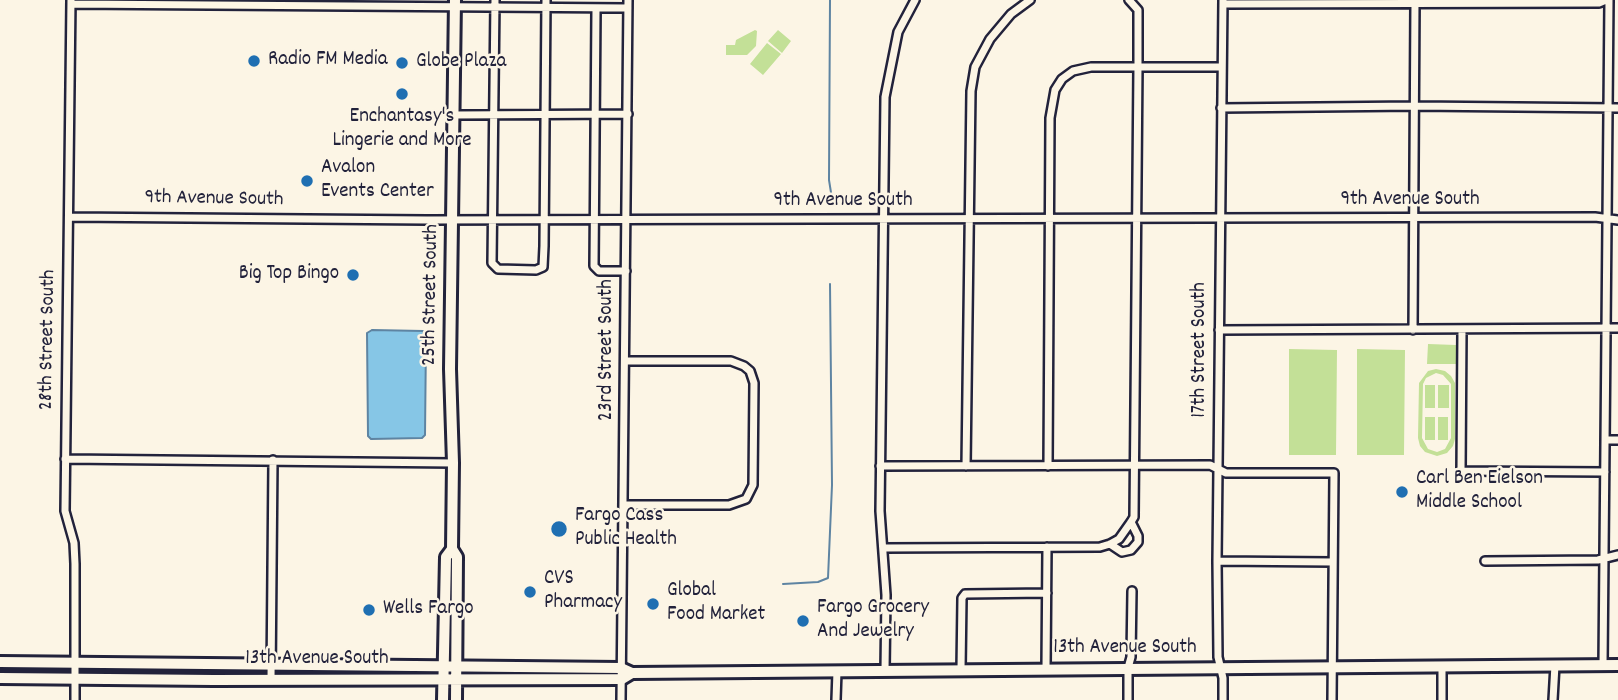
<!DOCTYPE html>
<html>
<head>
<meta charset="utf-8">
<style>
  body { margin:0 }
  canvas { display:block; background:#fcf5e5 }
</style>
</head>
<body>
<canvas width="1618" height="700"></canvas>
<script>
const context = document.querySelector('canvas').getContext('2d');
context.lineJoin = 'round';
function fillPath(path, color) { context.fillStyle = color; context.fill(path, 'evenodd'); }
const poly = rows => new Path2D(rows.map(r => 'M' + r).join(''));
function strokePath(path, color, width, dash) { context.strokeStyle = color; context.lineWidth = width; context.lineCap = dash ? 'butt' : 'round'; context.setLineDash(dash || []); context.stroke(path); }
function drawText(font, color, halo, rows, align = 'center') {
  context.font = font + ' Dekko,sans-serif'; context.lineWidth = 5; context.setLineDash([]); context.textBaseline = 'middle'; context.strokeStyle = halo; context.fillStyle = color; for (const [text, x, y, turn = 0] of rows) {
    context.save(); context.translate(x, y); context.rotate((+turn || 0) * Math.PI / 180); context.textAlign = isNaN(turn) ? turn : align; if (halo) context.strokeText(text, 0, 0); context.fillText(text, 0, 0); context.restore();
  }
}
fillPath(poly([
  [755,30,757,31,756,46,747,55,726,55,726,45,735,45,736,40],
  [778,30,791,41,782,53,768,41],
  [767,43,781,54,763,75,750,64],
  [1428,344,1456,345,1456,364,1427,364],
  [1289,349,1337,350,1336,455,1289,455],
  [1357,349,1405,350,1404,455,1357,455],
  [1436,369,1445,371,1451,376,1455,383,1455,439,1453,446,1447,453,1437,456,1425,452,1420,446,1418,438,1419,383,1428,371],
  [1436,373,1443,375,1451,384,1451,438,1445,449,1437,452,1428,449,1422,438,1423,384,1426,378],
  [1425,385,1435,385,1435,408,1425,408],
  [1438,385,1449,385,1449,408,1438,408],
  [1425,417,1435,417,1435,440,1425,440],
  [1438,417,1448,417,1448,440,1438,440]
]), '#c3e097');
const water = poly([
  [372,330,423,331,426,338,425,435,422,438,371,439,368,436,367,333,372,330]
]);
fillPath(water, '#86c6e6');
strokePath(water, '#5e84a2', 2);
strokePath(poly([
  [830,0,829,180,833,205],
  [783,584,818,582,828,578,832,485,830,284]
]), '#5e84a2', 2);
const minor = poly([
  [71,0,65,511,74,543,75,564,75,700],
  [495,0,492,263,498,269,536,270,543,267,544,246,546,0],
  [1223,0,1217,561,1218,657,1223,678,1223,700],
  [71,4,628,8],
  [1223,4,1599,3,1606,0],
  [596,9,594,266,599,271,626,271],
  [1221,108,1415,106,1618,108],
  [455,115,628,114],
  [69,217,427,220,1595,217,1618,220],
  [1219,330,1618,328],
  [1413,330,1415,1],
  [1462,330,1461,471,1605,472],
  [1605,440,1618,440],
  [65,459,453,463],
  [880,466,1210,465,1226,473,1334,473,1332,700],
  [966,466,971,91,975,67,990,39,1011,14,1030,0],
  [1048,466,1050,118,1055,90,1062,79,1073,71,1091,67,1222,67],
  [624,505,729,505,746,499,753,485,754,383,750,371,744,366,731,361,625,361],
  [1110,544,1122,552,1131,550,1138,542,1138,536,1131,522],
  [884,548,1100,547,1110,544,1119,539,1131,522,1134,517,1138,66,1138,10,1129,0],
  [1217,561,1333,562],
  [1485,561,1598,560,1618,555],
  [1603,665,1609,0],
  [1046,668,1047,547],
  [961,669,962,598,965,594,1047,593],
  [885,670,886,595,880,511,885,97,898,32,915,0],
  [271,679,273,460],
  [621,700,628,0],
  [836,700,837,671],
  [1128,700,1128,668,1131,657,1132,591],
  [1442,700,1442,667],
  [1553,700,1555,665]
]);
const secondary = poly([
  [455,0,450,369,453,463,452,549,457,557,456,700],
  [0,662,621,668,632,673,1618,665],
  [0,678,214,680,622,679,632,673],
  [443,700,446,557,452,549]
]);
strokePath(minor, '#22223b', 12);
strokePath(secondary, '#22223b', 16);
strokePath(minor, '#fcf5e5', 7);
strokePath(secondary, '#fcf5e5', 10);
for (const [x, y, r, color] of [
  [254,61,7,"#1f6fb2"],
  [402,63,7,"#1f6fb2"],
  [402,94,7,"#1f6fb2"],
  [307,181,7,"#1f6fb2"],
  [353,275,7,"#1f6fb2"],
  [1402,492,7,"#1f6fb2"],
  [559,529,9,"#1f6fb2"],
  [530,592,7,"#1f6fb2"],
  [653,604,7,"#1f6fb2"],
  [369,610,7,"#1f6fb2"],
  [803,621,7,"#1f6fb2"]
]) { const dot = new Path2D(); dot.arc(x, y, r, 0, 2 * Math.PI); context.fillStyle = color; context.fill(dot); strokePath(dot, '#fcf5e5', 2.5); }
drawText('21px', '#22223b', '#fcf5e5', [
  ["Radio FM Media",268,61],
  ["Globe Plaza",416,63],
  ["Enchantasy's",402,118,"center"],
  ["Lingerie and More",402,142,"center"],
  ["Avalon",321,169],
  ["Events Center",321,193],
  ["Big Top Bingo",339,275,"right"],
  ["Carl Ben Eielson",1416,480],
  ["Middle School",1416,504],
  ["Fargo Cass",575,517],
  ["Public Health",575,541],
  ["CVS",544,580],
  ["Pharmacy",544,604],
  ["Global",667,592],
  ["Food Market",667,616],
  ["Fargo Grocery",817,609],
  ["And Jewelry",817,633],
  ["Wells Fargo",383,610]
], 'left');
drawText('21px', '#22223b', '#fcf5e5', [
  ["9th Avenue South",214,200,1],
  ["9th Avenue South",1410,201],
  ["9th Avenue South",843,202],
  ["25th Street South",432,295,-89],
  ["28th Street South",49,340,-89],
  ["23rd Street South",608,350,-90],
  ["17th Street South",1201,350,-90],
  ["13th Avenue South",1125,649],
  ["13th Avenue South",317,660]
]);
</script>
</body>
</html>
